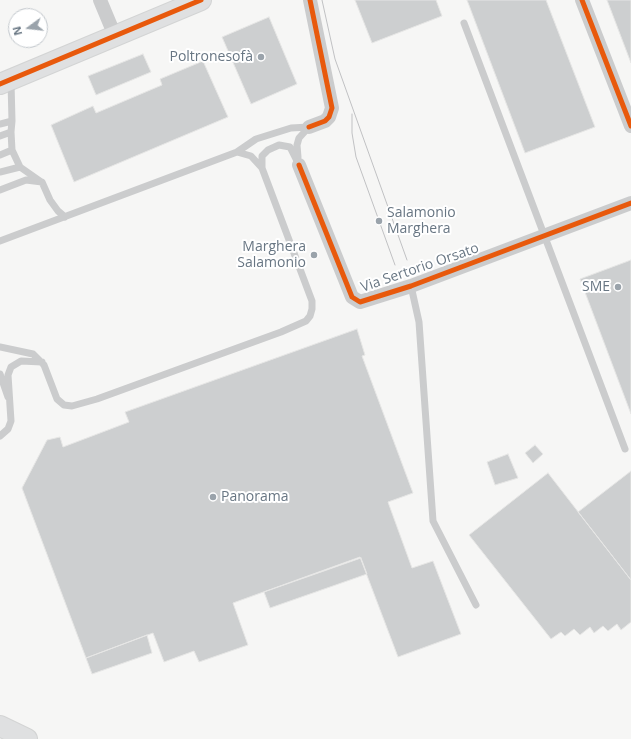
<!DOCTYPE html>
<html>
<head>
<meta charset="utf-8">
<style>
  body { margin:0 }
  #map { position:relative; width:631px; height:739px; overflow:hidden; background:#f6f6f5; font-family:"Open Sans",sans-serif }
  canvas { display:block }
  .north { position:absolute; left:8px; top:8px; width:40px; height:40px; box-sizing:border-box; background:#fff; border:1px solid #c3c8cd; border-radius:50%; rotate:255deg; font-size:11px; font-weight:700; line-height:16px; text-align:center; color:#687683 }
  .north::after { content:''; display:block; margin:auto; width:14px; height:18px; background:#9aa3ab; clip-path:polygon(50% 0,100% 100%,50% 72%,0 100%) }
</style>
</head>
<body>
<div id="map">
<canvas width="631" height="739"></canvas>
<div class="north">N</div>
</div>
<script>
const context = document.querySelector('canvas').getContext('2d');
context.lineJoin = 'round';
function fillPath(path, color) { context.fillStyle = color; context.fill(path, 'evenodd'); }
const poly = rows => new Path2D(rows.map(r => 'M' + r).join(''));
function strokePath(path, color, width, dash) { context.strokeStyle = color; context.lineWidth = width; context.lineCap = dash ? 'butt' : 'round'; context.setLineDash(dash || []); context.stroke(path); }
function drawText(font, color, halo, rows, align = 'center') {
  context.font = font + ' "Open Sans",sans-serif'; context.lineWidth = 4; context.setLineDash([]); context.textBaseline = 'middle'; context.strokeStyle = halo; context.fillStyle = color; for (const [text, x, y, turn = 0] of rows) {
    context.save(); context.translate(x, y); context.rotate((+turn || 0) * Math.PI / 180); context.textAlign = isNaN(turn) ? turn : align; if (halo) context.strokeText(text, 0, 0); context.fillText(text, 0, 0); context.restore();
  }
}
const building = poly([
  [355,0,436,0,442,16,372,43,355,0],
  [467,0,546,0,595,127,525,153,467,0],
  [607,0,631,0,631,63,607,0],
  [269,17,297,84,251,104,222,37,269,17],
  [143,54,151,72,96,95,88,76,143,54],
  [203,61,228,117,74,182,51,125,93,106,96,113,162,85,160,79,203,61],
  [631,260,631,414,580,279,631,260],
  [357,329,365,355,362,356,413,493,388,502,412,568,433,561,461,634,398,657,360,557,233,603,248,645,199,662,194,651,164,662,153,633,86,658,22,488,47,440,60,437,63,447,129,422,125,412,357,329],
  [535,445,543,454,533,463,525,453,535,445],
  [508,454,518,478,495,485,487,462,508,454],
  [631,471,631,580,578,512,631,471],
  [548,473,631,580,631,622,621,630,617,624,608,631,603,626,594,633,590,627,580,635,574,629,565,636,561,632,551,639,469,535,548,473],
  [361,558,367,574,270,608,264,592,361,558],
  [147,635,152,653,92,674,86,658,147,635]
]);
fillPath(building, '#cdcfd0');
strokePath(building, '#e6e6e5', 1);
const secondary = poly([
  [0,84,201,0],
  [0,726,27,739]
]);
strokePath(secondary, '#d3d4d4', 22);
strokePath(poly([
  [464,23,625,449],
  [0,124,12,121,11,82],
  [0,136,11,132,12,121],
  [12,150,20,167],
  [237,152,256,139,291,128,309,127],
  [0,155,12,150,11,132],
  [298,157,297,145,299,138,309,127],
  [262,168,262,156,268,150,279,145,290,147,299,165],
  [0,172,20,167,40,181],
  [0,190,26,180,42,182,50,200,58,211,65,217],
  [0,241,237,152,251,156,262,168,312,301,312,309,310,316,306,321,281,332,97,399,72,406,64,405,57,399,44,365,33,354,0,347],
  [411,286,419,322,433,521,476,605],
  [0,374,8,397],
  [0,436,8,429,11,421,8,375,11,367,21,361,42,362]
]), '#cbcccd', 7);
strokePath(poly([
  [100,0,115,36],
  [582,0,631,126],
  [309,127,325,121,329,117,332,108,310,0],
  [299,165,352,297,360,302,411,286,631,203]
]), '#cbcccd', 14);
strokePath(secondary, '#dfe0e1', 20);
strokePath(poly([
  [322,0,335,59,407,260],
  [352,114,352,133,356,157,395,265]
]), '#c0c1c3', 1);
strokePath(poly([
  [582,0,631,126],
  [0,84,201,0],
  [309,127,325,121,329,117,332,108,310,0],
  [299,165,352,297,360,302,411,286,631,203]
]), '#e8590c', 5);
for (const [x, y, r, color] of [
  [261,57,4,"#9aa3ab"],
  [379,221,4,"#9aa3ab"],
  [314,255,4,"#9aa3ab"],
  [618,287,4,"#9aa3ab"],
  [213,497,4,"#9aa3ab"]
]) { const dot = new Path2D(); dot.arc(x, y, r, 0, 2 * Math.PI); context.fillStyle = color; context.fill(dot); strokePath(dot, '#fff', 1.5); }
drawText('14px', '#687683', '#fff', [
  ["Poltronesofà",253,57],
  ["Salamonio",387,213,"left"],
  ["Marghera",387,229,"left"],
  ["Marghera",306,247],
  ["Salamonio",306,263],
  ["SME",610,287],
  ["Panorama",221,497,"left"]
], 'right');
drawText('14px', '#687683', '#fff', [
  ["Via Sertorio Orsato",420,268,-19]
]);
</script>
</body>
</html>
